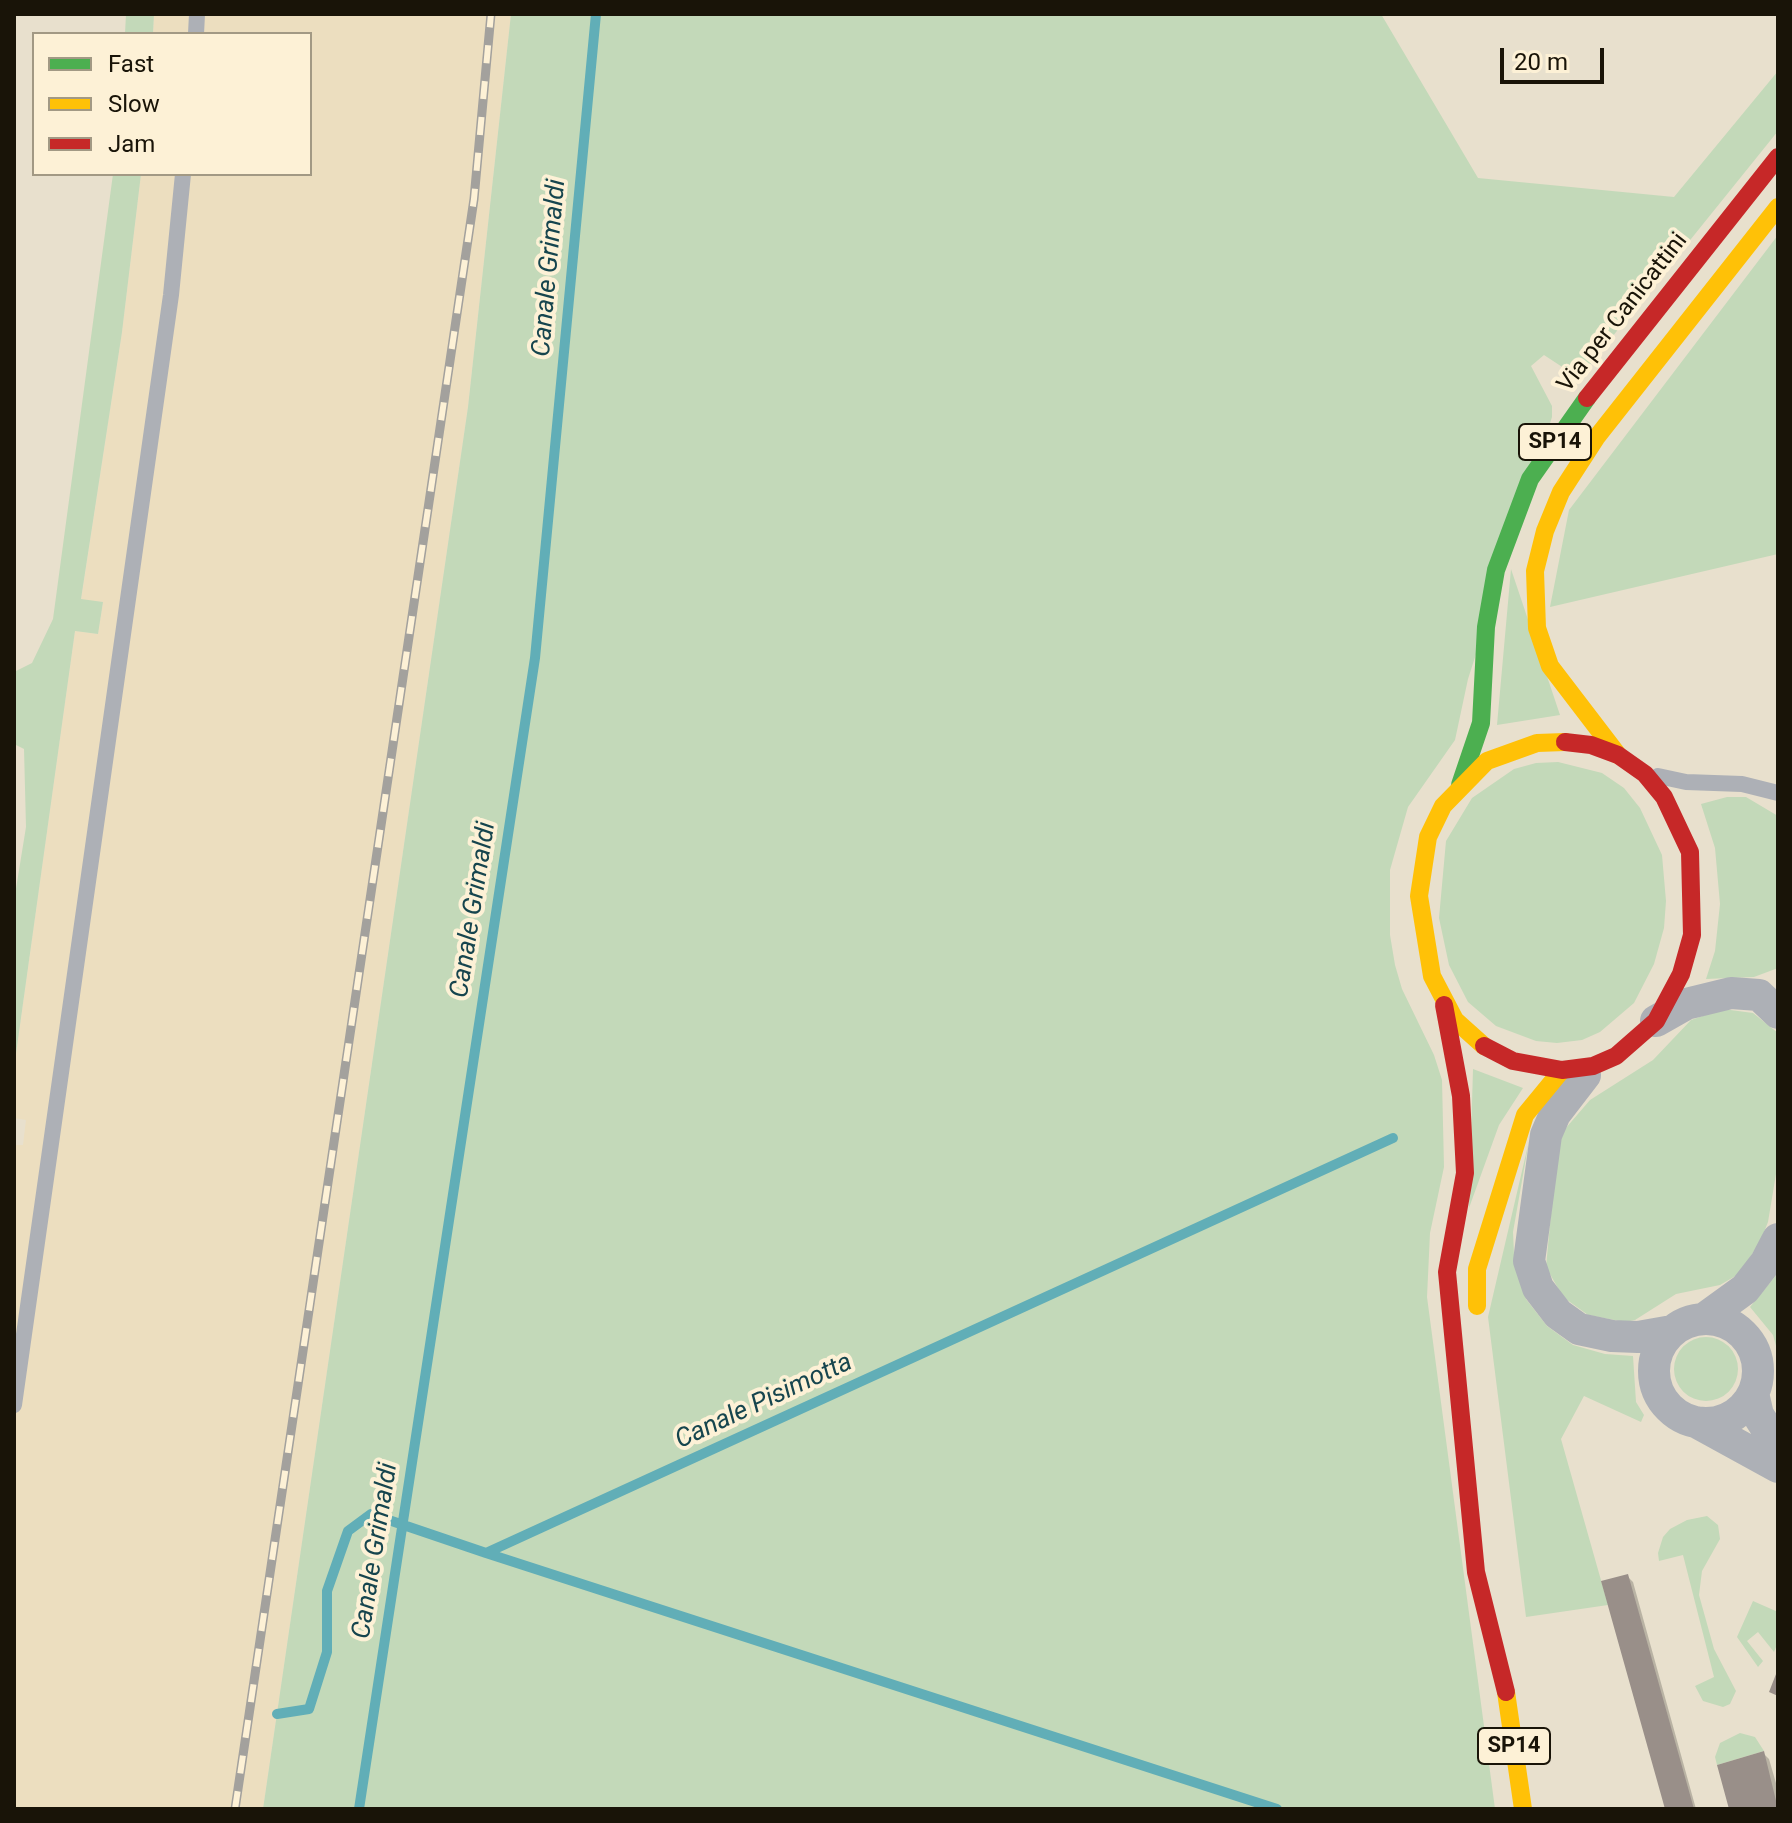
<!DOCTYPE html>
<html>
<head>
<meta charset="utf-8">
<style>
  body { margin:0 }
  #map { position:relative; width:1792px; height:1823px; overflow:hidden; background:#e8e0cd; font-family:Roboto,sans-serif }
  canvas { display:block }
  .frame { position:absolute; inset:0; border:16px solid #191408; pointer-events:none }
  .legend { position:absolute; left:32px; top:32px; width:280px; height:144px; box-sizing:border-box; background:#fdf1d6; border:2px solid #a29984; margin:0; padding:10px 14px; list-style:none; font-size:24px; color:#191408 }
  .legend li { display:flex; align-items:center; gap:16px; height:40px }
  .legend b { width:40px; border:2px solid #a29984 }
  .scale { position:absolute; left:1500px; top:48px; width:104px; height:36px; box-sizing:border-box; border:4px solid #191408; border-top:0; padding-left:10px; font-size:24px; line-height:28px; white-space:nowrap; color:#191408; -webkit-text-stroke:6px #fdf1d6; paint-order:stroke }
</style>
</head>
<body>
<div id="map">
<canvas width="1792" height="1823"></canvas>
<div class="frame"></div>
<ul class="legend">
<li><b style="height:10px;background:#4caf50"></b>Fast</li>
<li><b style="height:10px;background:#ffc107"></b>Slow</li>
<li><b style="height:10px;background:#c62828"></b>Jam</li>
</ul>
<div class="scale">20 m</div>
</div>
<script>
const context = document.querySelector('canvas').getContext('2d');
context.lineJoin = 'round';
function fillPath(path, color) { context.fillStyle = color; context.fill(path, 'evenodd'); }
const poly = rows => new Path2D(rows.map(r => 'M' + r).join(''));
function strokePath(path, color, width, dash) { context.strokeStyle = color; context.lineWidth = width; context.lineCap = dash ? 'butt' : 'round'; context.setLineDash(dash || []); context.stroke(path); }
function drawText(font, color, halo, rows, align = 'center') {
  context.font = font + ' Roboto,sans-serif'; context.lineWidth = 8; context.setLineDash([]); context.textBaseline = 'middle'; context.strokeStyle = halo; context.fillStyle = color; for (const [text, x, y, turn = 0] of rows) {
    context.save(); context.translate(x, y); context.rotate((+turn || 0) * Math.PI / 180); context.textAlign = isNaN(turn) ? turn : align; if (halo) context.strokeText(text, 0, 0); context.fillText(text, 0, 0); context.restore();
  }
}
fillPath(poly([
  [154,14,511,14,468,407,263,1809,14,1809,14,1145,23,1145,26,1120,14,1118,14,1068,75,631,98,634,103,602,81,600,122,332,141,174,310,174,310,34,153,34]
]), '#ecdebf');
fillPath(poly([
  [126,14,154,14,153,34,125,34],
  [511,14,1381,14,1478,178,1674,197,1778,71,1778,131,1579,378,1544,355,1531,366,1552,406,1552,417,1468,679,1455,740,1408,807,1390,870,1390,935,1395,965,1402,989,1434,1055,1442,1080,1444,1167,1430,1233,1427,1297,1495,1809,263,1809,468,407],
  [113,174,141,174,122,332,81,599,103,602,98,634,75,631,14,1068,14,901,26,827,24,749,14,744,14,672,32,663,53,619],
  [1778,235,1778,554,1550,607,1569,510],
  [1511,569,1560,715,1497,725],
  [1558,762,1602,773,1624,788,1640,808,1662,855,1666,901,1664,928,1654,964,1634,1003,1600,1032,1582,1040,1557,1043,1536,1041,1496,1026,1468,1002,1449,965,1439,918,1446,841,1472,798,1514,769,1536,763],
  [1727,797,1746,797,1778,816,1778,968,1754,977,1706,979,1715,951,1720,904,1715,848,1701,804],
  [1723,1009,1753,1013,1778,1033,1778,1162,1768,1222,1760,1242,1739,1274,1720,1285,1676,1294,1635,1320,1625,1322,1588,1315,1563,1297,1546,1267,1557,1149,1565,1129,1590,1100,1653,1060,1691,1020],
  [1473,1069,1523,1088,1499,1125,1469,1208],
  [1529,1141,1513,1232,1514,1254,1526,1299,1547,1326,1573,1345,1605,1354,1633,1356,1636,1402,1644,1415,1641,1422,1584,1396,1561,1439,1608,1605,1526,1617,1488,1317],
  [1778,1273,1778,1353,1773,1335,1750,1307],
  '1674 1369a32 32 0 1 1 64 0a32 32 0 1 1-64 0Z',
  [1707,1516,1718,1525,1720,1539,1702,1571,1699,1595,1714,1649,1736,1691,1730,1704,1723,1707,1703,1701,1695,1686,1714,1677,1683,1555,1659,1561,1658,1553,1663,1537,1670,1529,1687,1520],
  [1753,1601,1778,1612,1778,1642,1774,1652,1758,1632,1747,1641,1763,1661,1758,1667,1737,1637],
  [1740,1733,1755,1737,1764,1751,1717,1765,1715,1757,1720,1743]
]), '#c3d9b9');
fillPath(poly([
  [1627,1576,1633,1582,1696,1809,1667,1809],
  [1764,1754,1769,1759,1778,1790,1778,1809,1731,1809]
]), '#0003');
strokePath(poly([
  [486,1553,1277,1809],
  [277,1714,309,1709,327,1652,327,1591,348,1531,371,1514,486,1553,1393,1138],
  [359,1809,535,658,596,14]
]), '#61aeb7', 10);
fillPath(poly([
  [1628,1574,1694,1809,1665,1809,1601,1581],
  [1778,1669,1778,1696,1769,1692],
  [1764,1751,1778,1809,1729,1809,1717,1765]
]), '#998f89');
strokePath(poly([
  [196,34,197,14],
  [1658,776,1686,782,1742,784,1778,793],
  [14,1405,171,295,183,174]
]), '#adb0b6', 16);
strokePath(poly([
  [1656,1021,1686,1004,1731,993,1759,995,1778,1013],
  [1585,1075,1555,1114,1546,1135,1529,1261,1538,1288,1558,1314,1579,1329,1612,1336,1638,1337,1672,1331],
  [1705,1318,1745,1289,1766,1262,1778,1239],
  '1654 1371a52 52 0 1 1 104 0a52 52 0 1 1-104 0Z',
  [1753,1393,1758,1415,1778,1446],
  [1696,1422,1778,1467]
]), '#adb0b6', 32);
strokePath(poly([
  [1460,785,1481,723,1486,627,1496,570,1530,479,1587,398]
]), '#4caf50', 18);
strokePath(poly([
  [1618,755,1550,666,1537,628,1535,571,1545,531,1561,492,1596,438,1778,207],
  [1484,1046,1455,1020,1432,976,1419,896,1428,837,1443,806,1487,761,1537,743,1565,742],
  [1477,1306,1477,1269,1525,1115,1562,1070],
  [1506,1692,1523,1809]
]), '#ffc107', 18);
strokePath(poly([
  [1587,398,1778,157],
  [1444,1005,1461,1096,1465,1173,1447,1272,1476,1572,1506,1692],
  [1484,1046,1513,1061,1562,1070,1593,1066,1616,1056,1656,1021,1681,974,1692,935,1690,852,1664,797,1645,774,1618,755,1591,745,1565,742]
]), '#c62828', 18);
const rail = poly([
  [235,1809,474,199,491,14]
]);
strokePath(rail, '#a3a19d', 9);
strokePath(rail, '#fdf1d6', 6, [18]);
for (const [x, y, w] of [
  [1555,442,72],
  [1514,1746,72]
]) { const box = new Path2D(); box.roundRect(x - w / 2, y - 18, w, 36, 6); context.fillStyle = '#fdf1d6'; context.fill(box); strokePath(box, '#191408', 2); }
drawText('bold 22px', '#191408', null, [
  ["SP14",1555,442],
  ["SP14",1514,1746]
]);
drawText('24px', '#191408', '#fdf1d6', [
  ["Via per Canicattini",1623,313,-52]
]);
drawText('italic 26px', '#16454e', '#fdf1d6', [
  ["Canale Grimaldi",550,268,-85],
  ["Canale Grimaldi",474,910,-81],
  ["Canale Pisimotta",764,1402,-25],
  ["Canale Grimaldi",376,1551,-81]
]);
</script>
</body>
</html>
